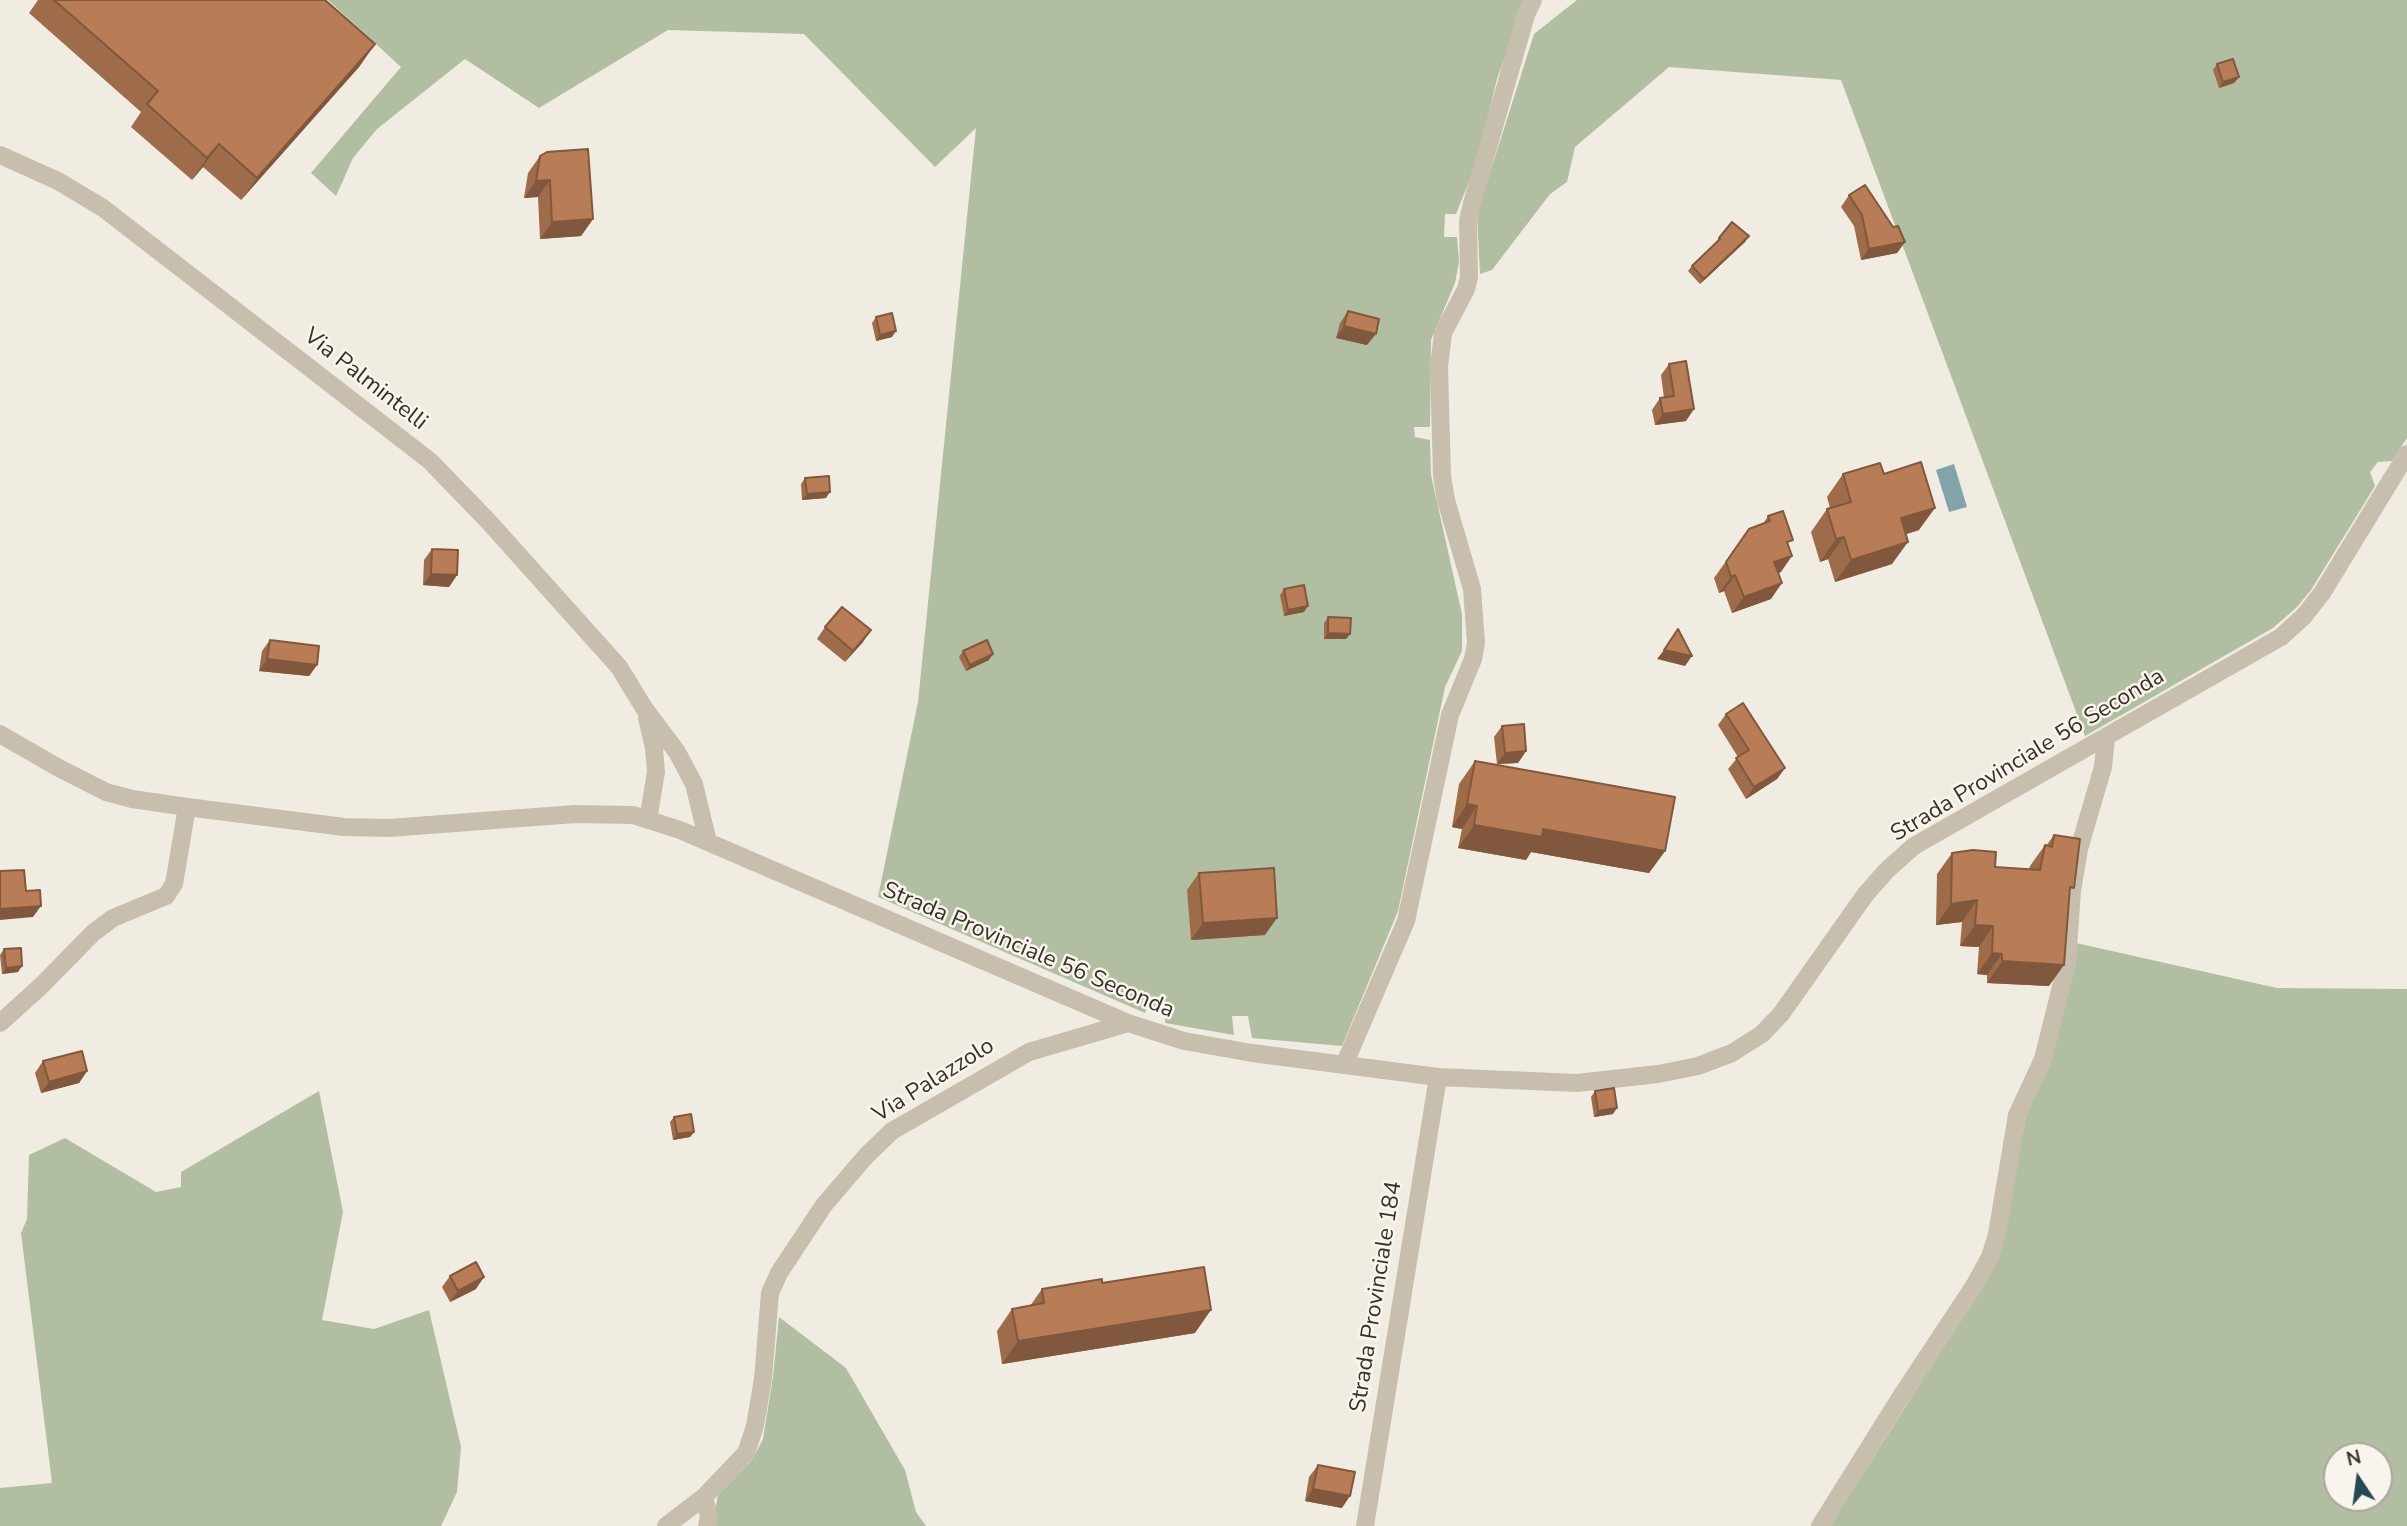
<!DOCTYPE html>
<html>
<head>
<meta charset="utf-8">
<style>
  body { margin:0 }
  #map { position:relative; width:2407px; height:1526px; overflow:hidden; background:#f1ece1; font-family:"Nunito Sans",sans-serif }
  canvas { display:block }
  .north { position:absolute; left:2323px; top:1442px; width:70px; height:70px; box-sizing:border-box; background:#f9f5ed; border:2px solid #aba79f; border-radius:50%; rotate:347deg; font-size:19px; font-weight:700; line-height:28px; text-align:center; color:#37312b }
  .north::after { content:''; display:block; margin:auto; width:24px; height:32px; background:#254a54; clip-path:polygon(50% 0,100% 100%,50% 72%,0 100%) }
</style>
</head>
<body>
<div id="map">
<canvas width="2407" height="1526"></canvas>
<div class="north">N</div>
</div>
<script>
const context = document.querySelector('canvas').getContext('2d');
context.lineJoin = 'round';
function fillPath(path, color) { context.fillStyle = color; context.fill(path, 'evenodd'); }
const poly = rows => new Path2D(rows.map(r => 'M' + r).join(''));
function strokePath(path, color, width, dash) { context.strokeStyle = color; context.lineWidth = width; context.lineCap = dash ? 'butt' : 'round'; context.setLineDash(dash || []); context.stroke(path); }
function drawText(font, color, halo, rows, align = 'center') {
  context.font = font + ' "Nunito Sans",sans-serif'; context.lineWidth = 5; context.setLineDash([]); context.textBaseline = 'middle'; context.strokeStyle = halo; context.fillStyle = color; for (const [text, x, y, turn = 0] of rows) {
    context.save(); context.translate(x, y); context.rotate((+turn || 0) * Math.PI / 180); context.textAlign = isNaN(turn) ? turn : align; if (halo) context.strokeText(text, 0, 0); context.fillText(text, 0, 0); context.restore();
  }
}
fillPath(poly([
  [328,0,1526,0,1497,79,1477,162,1456,214,1445,214,1444,237,1457,237,1459,262,1455,283,1431,340,1430,427,1414,427,1415,437,1430,440,1431,475,1462,614,1462,651,1445,687,1398,911,1342,1046,1252,1038,1248,1016,1232,1016,1234,1035,1165,1023,1166,1011,1148,1006,1145,1013,878,897,918,702,976,128,935,167,804,34,668,30,539,108,465,59,377,129,353,158,336,196,311,173,401,67],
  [1577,0,2407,0,2407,438,2392,461,2378,462,2370,472,2375,486,2311,590,2297,607,2273,628,2085,736,1841,80,1669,67,1575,147,1567,182,1550,194,1492,270,1480,274,1477,214,1534,34],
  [2076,943,2277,988,2407,989,2407,1526,1830,1526,1997,1262,2027,1111],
  [2337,1456,2379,1456,2379,1498,2337,1498],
  [319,1091,343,1212,322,1320,374,1329,429,1310,461,1447,457,1492,441,1526,0,1526,0,1488,52,1483,21,1233,27,1219,29,1155,65,1138,156,1192,181,1187,181,1172],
  [779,1317,846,1368,905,1470,916,1512,926,1526,712,1526,718,1495,752,1460,763,1439,773,1377]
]), '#b1bea2');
fillPath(poly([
  [1954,464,1967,507,1949,512,1936,470]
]), '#83a3ab');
strokePath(poly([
  [0,155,58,181,103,208,430,461,489,522,619,667,644,708,677,752,694,784,708,842],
  [647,718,654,748,656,772,648,820],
  [0,734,57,767,106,792,132,799,187,807,344,827,389,828,575,814,633,815,680,830,1128,1023,1184,1041,1252,1053,1438,1077,1577,1083,1658,1074,1698,1066,1732,1053,1762,1034,1781,1014,1865,895,1887,870,1914,846,2281,637,2304,616,2322,593,2407,454],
  [0,1023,41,986,93,933,113,918,166,896,174,884,187,807],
  [1344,1065,1406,921,1450,715,1473,659,1476,643,1472,589,1446,500,1442,476,1439,367,1443,333,1466,289,1469,277,1468,221,1471,207,1526,15,1533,0],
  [704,1497,709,1516,707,1526],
  [666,1526,704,1497,746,1453,755,1426,763,1379,770,1293,779,1273,824,1205,866,1156,892,1131,1029,1052,1128,1023],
  [1365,1526,1438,1077],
  [1820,1526,1900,1398,1974,1286,1990,1257,1997,1234,2017,1115,2043,1059,2067,963,2072,891,2079,849,2103,767,2106,738]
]), '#c8beae', 18);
fillPath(poly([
  [38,0,325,0,375,44,359,67,241,200,203,167,192,180,131,127,141,112,29,13],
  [2217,64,2239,77,2234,83,2219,88,2213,70],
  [540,156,593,219,581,236,540,239,538,197,524,198,528,173],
  [1849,195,1905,242,1897,253,1861,260,1854,226,1841,207],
  [1749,236,1745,242,1700,284,1688,271,1692,266,1715,244,1719,238],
  [1348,311,1367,345,1336,338,1340,323],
  [876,317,892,337,876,341,872,323],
  [1669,364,1686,421,1655,425,1652,410,1660,398,1664,398,1661,375],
  [1843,474,1884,474,1919,530,1906,534,1892,564,1835,582,1828,559,1820,562,1811,532,1827,509,1830,508,1827,497],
  [805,478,826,498,802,500,801,484],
  [1768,516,1788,546,1781,572,1778,573,1771,599,1732,613,1724,591,1719,593,1714,578,1749,529,1763,524],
  [432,549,457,575,449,587,423,585,424,560],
  [1284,589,1304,612,1284,616,1280,595],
  [1328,617,1350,634,1346,639,1324,639,1324,623],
  [825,627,863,642,845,662,817,639],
  [270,640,317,665,309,676,259,671,262,651],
  [963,651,989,660,966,671,959,657],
  [1726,714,1785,768,1777,779,1746,799,1728,769,1738,757,1718,725],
  [1502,726,1526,751,1518,763,1497,764,1494,737],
  [1475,761,1665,851,1649,873,1531,852,1526,860,1458,848,1462,829,1452,827,1459,784],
  [2054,835,2070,895,2049,986,1987,983,1987,975,1977,974,1979,947,1960,946,1962,922,1936,925,1937,874,1952,853,1995,867,2029,869,2030,866,2045,845,2046,846],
  [1199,873,1265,935,1191,940,1187,890],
  [4,949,18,972,2,974,0,955],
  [43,1061,87,1071,79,1083,41,1093,35,1073],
  [1595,1091,1613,1114,1594,1117,1591,1097],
  [674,1117,694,1132,690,1137,673,1140,670,1122],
  [450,1276,476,1289,450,1302,442,1287],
  [1102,1283,1195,1333,1002,1364,997,1331,1012,1309,1030,1306,1042,1289],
  [1318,1465,1342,1508,1305,1501,1309,1477]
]), '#9e6c4b');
fillPath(poly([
  [375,44,359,67,241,200,257,178],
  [2239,77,2234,83,2219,88,2223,82],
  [219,144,203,167,192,180,207,158],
  [550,180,538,197,524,198,536,181],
  [593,219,581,236,540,239,552,222],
  [1749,236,1745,242,1700,284,1704,279],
  [1905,242,1897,253,1861,260,1869,249],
  [1344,326,1376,334,1367,345,1336,338],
  [896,331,892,337,876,341,880,335],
  [1694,409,1686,421,1655,425,1663,414],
  [830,492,826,498,802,500,807,494],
  [1935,508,1919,530,1885,541,1901,518],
  [1844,537,1828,559,1820,562,1836,539],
  [1908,542,1892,564,1835,582,1851,560],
  [1792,556,1781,572,1763,578,1774,562],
  [431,574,457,575,449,587,423,585],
  [1735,575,1724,591,1719,593,1731,577],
  [1782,583,1771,599,1732,613,1744,597],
  [1308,606,1304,612,1284,616,1288,610],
  [871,630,863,642,845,662,853,651],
  [1328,633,1350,634,1346,639,1324,639],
  [1664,650,1692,656,1685,666,1657,659],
  [993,654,989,660,966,671,970,665],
  [267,659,317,665,309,676,259,671],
  [1526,751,1518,763,1497,764,1505,753],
  [1785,768,1777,779,1746,799,1754,787],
  [1467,804,1477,806,1462,829,1452,827],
  [1474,825,1543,829,1665,851,1649,873,1531,852,1526,860,1458,848],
  [1977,900,1962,922,1936,925,1951,904],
  [41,906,33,917,0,920,0,909],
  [1277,918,1265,935,1191,940,1203,923],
  [1975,925,1993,926,1979,947,1960,946],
  [1992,953,2002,954,1987,975,1977,974],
  [2002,961,2064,965,2049,986,1987,983],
  [22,966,18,972,2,974,6,968],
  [87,1071,79,1083,41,1093,49,1082],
  [1617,1108,1613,1114,1594,1117,1598,1111],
  [694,1132,690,1137,673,1140,677,1134],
  [484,1277,476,1289,450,1302,458,1291],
  [1211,1310,1195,1333,1002,1364,1018,1341],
  [1313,1489,1350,1496,1342,1508,1305,1501]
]), '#81583d');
const building = poly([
  [54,0,325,0,375,44,257,178,219,144,207,158,147,104,158,91,54,0],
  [2233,59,2239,77,2223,82,2217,64,2233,59],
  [588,149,593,219,552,222,550,180,536,181,540,156,547,152,588,149],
  [1865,185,1893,227,1898,226,1905,242,1869,249,1862,215,1849,195,1865,185],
  [1732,222,1749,236,1704,279,1692,266,1720,239,1719,238,1732,222],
  [1348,311,1379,319,1376,334,1344,326,1348,311],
  [892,313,896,331,880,335,876,317,892,313],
  [1686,361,1694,409,1663,414,1660,398,1674,396,1669,364,1686,361],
  [1921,462,1935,508,1901,518,1908,542,1851,560,1844,537,1836,539,1827,509,1851,502,1843,474,1880,463,1884,474,1921,462],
  [829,476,830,492,807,494,805,478,829,476],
  [1783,511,1793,540,1787,542,1792,556,1774,562,1782,583,1744,597,1735,575,1731,577,1726,562,1749,529,1770,521,1768,516,1783,511],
  [432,549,458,550,457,575,431,574,432,549],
  [1304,585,1308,606,1288,610,1284,589,1304,585],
  [842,607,871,630,853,651,825,627,842,607],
  [1328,617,1351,618,1350,634,1328,633,1328,617],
  [1678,629,1692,656,1664,650,1678,629],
  [270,640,319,646,317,665,267,659,270,640],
  [987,640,993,654,970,665,963,651,987,640],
  [1743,703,1785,768,1754,787,1736,758,1749,750,1726,714,1743,703],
  [1524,724,1526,751,1505,753,1502,726,1524,724],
  [1475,761,1675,797,1665,851,1543,829,1542,837,1474,825,1477,806,1467,804,1475,761],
  [2054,835,2080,839,2074,888,2070,887,2064,965,2002,961,2002,954,1992,953,1993,926,1975,925,1977,900,1951,904,1952,853,1973,850,1996,852,1995,867,2040,870,2045,845,2052,847,2054,835],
  [1274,868,1277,918,1203,923,1199,873,1274,868],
  [24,870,26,891,40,890,41,906,0,909,0,871,24,870],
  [21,948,22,966,6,968,4,949,21,948],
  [82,1051,87,1071,49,1082,43,1061,82,1051],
  [1614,1088,1617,1108,1598,1111,1595,1091,1614,1088],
  [691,1114,694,1132,677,1134,674,1117,691,1114],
  [476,1262,484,1277,458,1291,450,1276,476,1262],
  [1204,1267,1211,1310,1018,1341,1012,1309,1044,1303,1042,1289,1102,1279,1102,1283,1204,1267],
  [1318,1465,1355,1472,1350,1496,1313,1489,1318,1465]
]);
fillPath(building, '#b87d57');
strokePath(building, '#81583d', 2);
drawText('23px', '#37312b', '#f9f5ed', [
  ["Via Palmintelli",365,380,38],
  ["Strada Provinciale 56 Seconda",2028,756,-31],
  ["Strada Provinciale 56 Seconda",1028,951,23],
  ["Via Palazzolo",934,1081,-32],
  ["Strada Provinciale 184",1377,1297,-81]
]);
</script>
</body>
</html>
